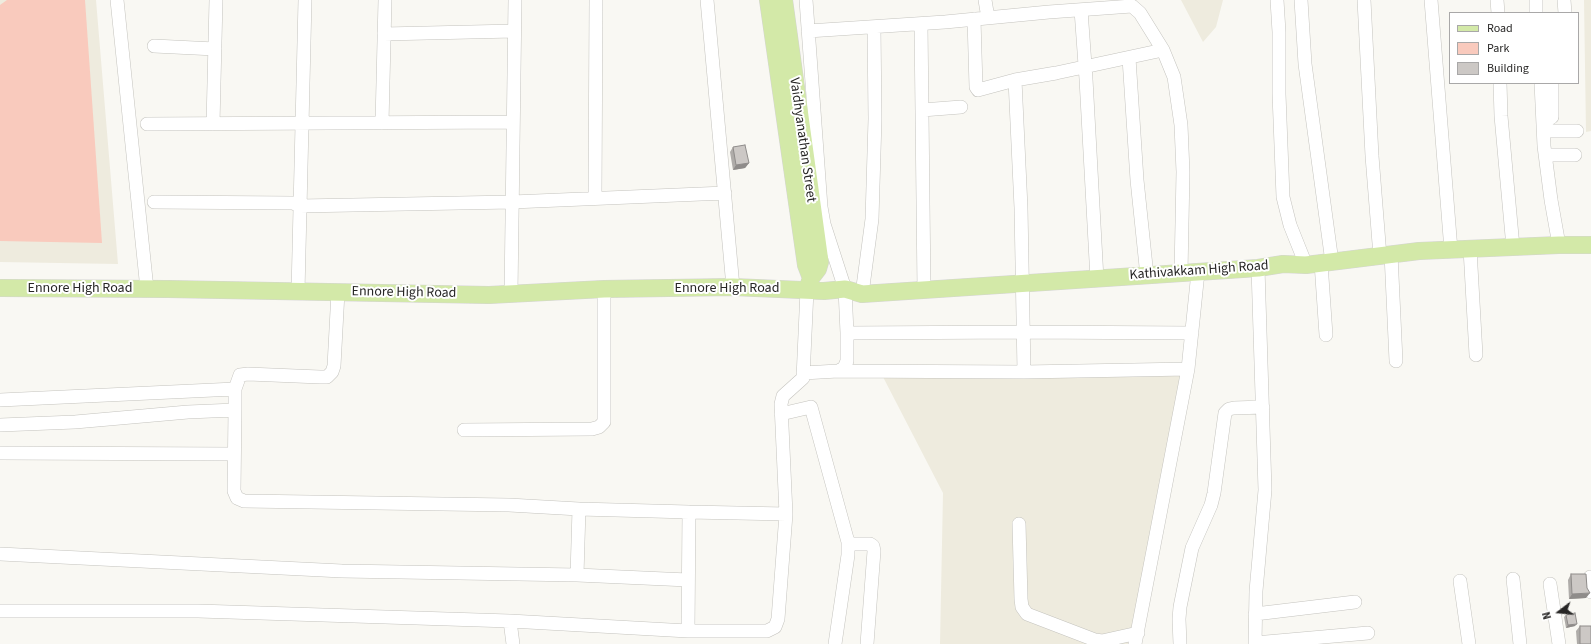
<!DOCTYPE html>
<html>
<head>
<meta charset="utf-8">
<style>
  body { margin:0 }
  #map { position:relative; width:1591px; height:644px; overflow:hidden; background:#f9f8f3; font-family:"Source Sans 3",sans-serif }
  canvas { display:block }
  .legend { position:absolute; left:1449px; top:12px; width:130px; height:72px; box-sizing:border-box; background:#fff; border:1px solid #a9a8a8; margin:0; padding:5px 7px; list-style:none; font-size:12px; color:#272625 }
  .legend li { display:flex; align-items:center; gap:8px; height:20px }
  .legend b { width:20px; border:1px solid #a9a8a8 }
  .north { position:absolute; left:1539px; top:592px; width:40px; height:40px; -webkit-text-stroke:3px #fff; paint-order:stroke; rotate:254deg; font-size:11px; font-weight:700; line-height:16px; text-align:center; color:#272625 }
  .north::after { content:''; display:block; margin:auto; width:14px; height:18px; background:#272625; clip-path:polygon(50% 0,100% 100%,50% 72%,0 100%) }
</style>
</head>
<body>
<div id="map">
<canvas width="1591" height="644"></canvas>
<ul class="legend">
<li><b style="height:5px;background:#d3e9a8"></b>Road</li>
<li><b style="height:11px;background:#f9cabd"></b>Park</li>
<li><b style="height:11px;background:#ccc8c5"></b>Building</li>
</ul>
<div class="north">N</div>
</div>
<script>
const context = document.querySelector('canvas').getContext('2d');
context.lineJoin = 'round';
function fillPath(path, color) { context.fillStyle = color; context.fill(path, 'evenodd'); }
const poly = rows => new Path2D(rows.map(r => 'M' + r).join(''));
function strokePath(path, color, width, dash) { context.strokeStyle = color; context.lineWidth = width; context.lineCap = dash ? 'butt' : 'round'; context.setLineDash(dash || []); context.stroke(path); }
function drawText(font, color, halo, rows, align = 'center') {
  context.font = font + ' "Source Sans 3",sans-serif'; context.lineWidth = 4; context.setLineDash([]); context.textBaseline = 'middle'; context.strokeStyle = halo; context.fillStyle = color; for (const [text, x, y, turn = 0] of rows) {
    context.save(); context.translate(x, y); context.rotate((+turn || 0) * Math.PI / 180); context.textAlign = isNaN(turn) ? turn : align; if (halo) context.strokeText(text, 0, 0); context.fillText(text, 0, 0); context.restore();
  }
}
fillPath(poly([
  [0,0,96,0,118,264,0,262],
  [1181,0,1223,0,1216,27,1203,42],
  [1584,0,1591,0,1591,131,1586,132],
  [882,375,1188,376,1141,644,940,644,943,493]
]), '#eeebde');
fillPath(poly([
  [7,0,85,0,102,243,0,241,0,5]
]), '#f9cabd');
const minor = poly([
  [117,0,147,289],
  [707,0,733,287],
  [985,0,988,18],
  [1277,0,1279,32,1279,94,1283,197,1290,225,1306,265],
  [1301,0,1305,64,1332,262],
  [1364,0,1372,156,1380,256],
  [1431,0,1451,250],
  [1497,0,1498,13],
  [1564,0,1565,13],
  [1081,10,1086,79,1097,279],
  [1536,13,1536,0],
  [974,19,976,87,978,90,1015,80,1056,73,1163,50],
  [921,24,924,290],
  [808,31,945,22,1049,12,1132,6,1140,13,1163,50,1174,77,1181,125,1183,172,1181,273],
  [384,34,514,31],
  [154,46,215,49],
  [1129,58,1137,180,1147,276],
  [1015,80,1021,208,1024,372],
  [1500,83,1501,116,1513,247],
  [1541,83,1544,146,1551,200,1559,245],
  [922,110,961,107],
  [1543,119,1549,119,1552,117,1552,83],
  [382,123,385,0],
  [147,124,513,122],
  [213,124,216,0],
  [1544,131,1577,131],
  [1546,155,1575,155],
  [595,198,596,0],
  [154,202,293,203,300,206,512,202,725,193],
  [1470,249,1476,355],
  [1391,254,1396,361],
  [1321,263,1326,335],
  [298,292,305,0],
  [511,294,515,0],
  [862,294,872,219,875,119,874,27],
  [847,333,1024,332,1192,333],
  [838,371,1024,372,1188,369],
  [803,373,838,371,844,368,847,361,847,333,845,289,824,224,821,207,806,0],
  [0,400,235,389],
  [235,410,235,389,240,375,248,374,320,377,327,377,332,372,334,366,338,292],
  [781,414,811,407,848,542,848,555,835,644],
  [0,425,75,422,188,412,235,410,234,491,237,498,244,501,509,505,579,509,577,575],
  [464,430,592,429,599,427,604,422,604,289],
  [0,453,234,454],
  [579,509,689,512],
  [1019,524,1021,599,1022,607,1027,614,1095,640,1102,641,1138,633],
  [848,542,853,544,870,544,873,546,874,551,867,644],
  [0,554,342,571,577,575,688,580],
  [1590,577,1591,592],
  [1513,579,1520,644],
  [1460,581,1469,644],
  [1550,584,1559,644],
  [0,611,198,611,510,621,513,644],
  [1255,614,1355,602],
  [510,621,688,631,767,631,775,627,778,619,786,514],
  [688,631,689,512,786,514,781,404,783,396,803,378,807,290],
  [1255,643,1368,633],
  [1135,644,1188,369,1198,272],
  [1180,644,1179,619,1180,607,1192,548,1211,505,1214,493,1225,413,1229,409,1234,408,1263,407],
  [1255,644,1256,591,1265,490,1258,268]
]);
const major = poly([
  [768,0,806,265,811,278],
  [784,0,820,262,818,269,811,278,807,290],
  [0,288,168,289,489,295,604,289,733,287,824,291,845,289,862,294,1258,268,1283,264,1306,265,1419,251,1559,245,1591,245]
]);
strokePath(minor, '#c4c3be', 14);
strokePath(major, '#d4d4d3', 18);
strokePath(minor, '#fff', 13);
strokePath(major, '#d3e9a8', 17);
fillPath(poly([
  [733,147,749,163,745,168,733,170,730,152],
  [1571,574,1586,598,1569,599,1568,580],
  [1566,615,1575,626,1566,628,1564,617],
  [1580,626,1591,644,1577,644,1576,631]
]), '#afaca9');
fillPath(poly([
  [749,163,745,168,733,170,736,165],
  [1590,593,1586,598,1569,599,1572,594],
  [1577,624,1575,626,1566,628,1568,625]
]), '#8f8c8a');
const building = poly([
  [745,145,749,163,736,165,733,147,745,145],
  [1571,574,1586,574,1587,588,1590,593,1572,594,1571,574],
  [1575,613,1577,624,1568,625,1566,615,1575,613],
  [1580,626,1591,626,1591,644,1580,644,1580,626]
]);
fillPath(building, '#ccc8c5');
strokePath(building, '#8f8c8a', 1);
drawText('14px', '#272625', '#fff', [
  ["Vaidhyanathan Street",802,140,82],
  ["Kathivakkam High Road",1199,271,-4],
  ["Ennore High Road",80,289],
  ["Ennore High Road",727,289],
  ["Ennore High Road",404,293,1]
]);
</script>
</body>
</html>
